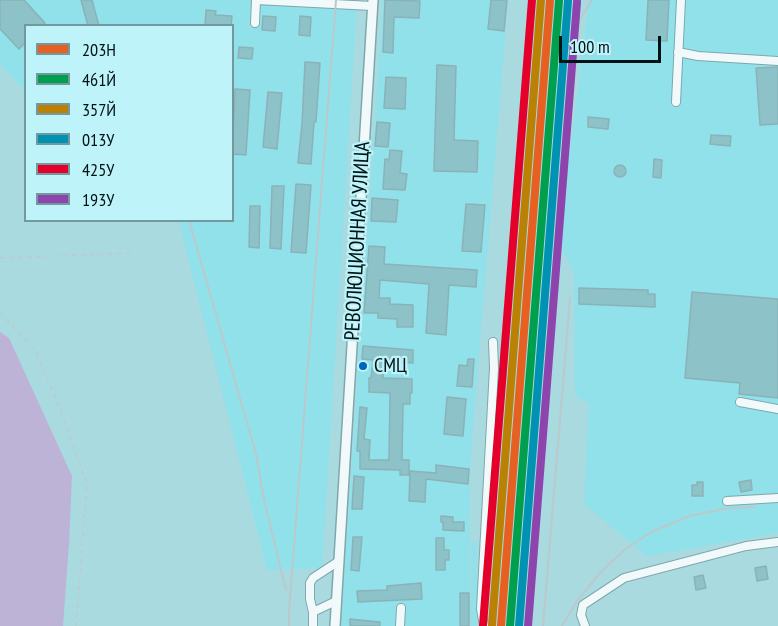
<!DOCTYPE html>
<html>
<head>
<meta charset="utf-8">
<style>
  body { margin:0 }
  #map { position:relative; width:778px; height:626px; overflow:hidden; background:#a8dae0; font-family:"PT Sans Narrow",sans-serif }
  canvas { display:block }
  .legend { position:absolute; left:24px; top:24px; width:210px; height:198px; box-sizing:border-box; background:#bff3fa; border:2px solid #73999e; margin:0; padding:8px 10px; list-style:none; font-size:18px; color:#011315 }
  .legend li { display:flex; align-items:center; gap:12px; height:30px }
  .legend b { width:30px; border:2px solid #73999e }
  .scale { position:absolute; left:559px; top:36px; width:102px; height:27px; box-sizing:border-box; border:3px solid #011315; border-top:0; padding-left:8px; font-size:18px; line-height:21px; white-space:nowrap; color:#011315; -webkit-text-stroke:4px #bff3fa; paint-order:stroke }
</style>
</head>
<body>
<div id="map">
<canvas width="778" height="626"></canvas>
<ul class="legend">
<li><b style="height:8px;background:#e66121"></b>203Н</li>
<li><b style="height:8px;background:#009f4e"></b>461Й</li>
<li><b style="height:8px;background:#ba8105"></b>357Й</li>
<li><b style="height:8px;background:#0092b2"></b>013У</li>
<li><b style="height:8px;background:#e4002b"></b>425У</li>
<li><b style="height:8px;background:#8e44ad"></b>193У</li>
</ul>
<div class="scale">100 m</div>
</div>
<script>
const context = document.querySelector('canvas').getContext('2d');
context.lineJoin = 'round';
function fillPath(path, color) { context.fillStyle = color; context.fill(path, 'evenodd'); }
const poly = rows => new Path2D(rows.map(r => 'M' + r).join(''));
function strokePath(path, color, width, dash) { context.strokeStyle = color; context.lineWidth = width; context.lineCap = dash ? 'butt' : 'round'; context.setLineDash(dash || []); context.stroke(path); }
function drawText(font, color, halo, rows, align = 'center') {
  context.font = font + ' "PT Sans Narrow",sans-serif'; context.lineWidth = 4.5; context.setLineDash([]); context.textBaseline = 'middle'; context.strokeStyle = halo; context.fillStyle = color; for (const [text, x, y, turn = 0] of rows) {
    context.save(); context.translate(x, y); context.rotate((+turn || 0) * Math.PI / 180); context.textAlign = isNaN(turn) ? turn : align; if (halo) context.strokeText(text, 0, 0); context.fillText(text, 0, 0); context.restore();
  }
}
fillPath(poly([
  [0,0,357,0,322,568,267,570,179,221,232,220,232,26,26,26,25,91,0,64],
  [383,0,508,0,470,464,469,626,341,626],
  [589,0,778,0,778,533,647,556,584,504,589,404,575,395,574,273,557,239,575,112],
  [471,541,477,542,477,626,471,626]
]), '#90e1ea');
fillPath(poly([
  [0,332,9,338,72,476,69,544,63,626,0,626]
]), '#bdb3d7');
const building = poly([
  [0,0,24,0,45,23,43,26,26,26,26,42,19,49,0,29,0,0],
  [81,0,92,0,99,26,88,26,81,0],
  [385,0,420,1,419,18,394,17,393,53,383,52,385,0],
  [491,0,507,0,504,31,488,29,491,0],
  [648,0,669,0,667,41,646,40,648,0],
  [206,10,216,11,215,15,232,16,231,26,205,26,206,10],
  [263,16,276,17,275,31,262,30,263,16],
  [300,16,311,17,310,36,299,35,300,16],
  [239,47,253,48,252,59,238,58,239,47],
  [305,62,320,63,316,122,314,122,311,164,298,163,302,124,305,62],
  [437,65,456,66,454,140,478,141,477,172,434,171,437,65],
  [778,67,778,124,760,125,756,68,778,67],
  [386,77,406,78,405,109,384,108,386,77],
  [235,89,250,90,246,155,232,154,235,89],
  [268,92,282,93,277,149,263,147,268,92],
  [588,117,609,119,608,129,588,127,588,117],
  [377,122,390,123,388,147,375,146,377,122],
  [711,135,731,136,730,146,710,144,711,135],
  [390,150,402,151,400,173,407,174,405,190,383,189,385,159,389,160,390,150],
  [654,159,662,160,661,178,653,177,654,159],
  '614 171a6 6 0 1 1 12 0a6 6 0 1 1-12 0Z',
  [296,184,311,185,306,253,291,252,296,184],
  [272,186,284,186,281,249,270,248,272,186],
  [372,198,398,200,396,222,371,221,372,198],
  [466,204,485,205,481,252,462,251,466,204],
  [250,206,260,206,259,248,249,247,250,206],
  [369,246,385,247,384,264,477,270,476,287,449,285,446,335,426,333,429,284,380,280,379,298,390,298,390,304,413,305,413,327,397,327,397,319,378,318,378,313,364,313,369,246],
  [579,288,648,290,648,294,655,294,655,307,579,304,579,288],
  [692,292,778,299,778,398,739,394,740,383,685,378,692,292],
  [363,346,413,350,413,363,384,361,383,378,412,379,412,393,410,393,410,404,403,404,402,460,409,460,409,475,400,475,400,470,360,469,360,451,357,451,360,407,367,408,364,439,370,440,369,460,389,460,390,393,369,392,369,378,371,378,373,360,362,359,363,346],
  [468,359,474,359,472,387,457,386,459,365,467,366,468,359],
  [447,397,466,399,463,436,444,434,447,397],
  [436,465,469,469,468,484,426,479,425,502,409,501,410,471,436,473,436,465],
  [354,476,364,477,362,509,352,509,354,476],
  [751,480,752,490,741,492,739,482,751,480],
  [697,482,703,482,703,496,692,496,692,485,697,485,697,482],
  [441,516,453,517,453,522,464,522,464,531,443,530,443,522,441,522,441,516],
  [353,537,362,537,359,571,351,570,353,537],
  [436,538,444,538,444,550,449,550,449,560,445,560,445,570,436,570,436,538],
  [766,566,768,579,757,581,755,568,766,566],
  [703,575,706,588,696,590,694,577,703,575],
  [421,583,422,599,358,602,357,591,387,590,387,586,421,583],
  [460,593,469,593,469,626,460,626,460,593],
  [350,619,380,622,380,626,350,626,350,619]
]);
fillPath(building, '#8cc2c8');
strokePath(building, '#8ab2b7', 1.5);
const minor = poly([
  [256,0,372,6],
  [255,23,256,0],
  [678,52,698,56,778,61],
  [676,102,681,0],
  [740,402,778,409],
  [727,501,778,498],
  [313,612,336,601],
  [313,626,313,612,310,599,310,583,313,578,339,561],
  [400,626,401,608],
  [484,626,481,609,494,368,493,342],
  [585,626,581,615,583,605,624,578,746,546,778,542]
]);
const major = poly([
  [335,626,373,0]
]);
strokePath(minor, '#7fa7ac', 10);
strokePath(major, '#7fa7ac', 12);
strokePath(poly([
  [0,258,134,253],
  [0,313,35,349,62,414,87,484,76,626]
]), '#bccbcd', 1.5, [4.5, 4.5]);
strokePath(minor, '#f2f9fa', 8);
strokePath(major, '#f2f9fa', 9);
strokePath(poly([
  [560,73,563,60,575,27,592,0],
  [189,220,256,454,264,500,286,590],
  [289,626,289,611,336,0],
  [511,626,559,0],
  [543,626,570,298],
  [562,626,577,601,599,574,624,550,651,532,689,516,729,508,755,507]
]), '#bbc9cb', 2);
strokePath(poly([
  [501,626,550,0]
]), '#e66121', 8);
strokePath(poly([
  [510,626,559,1]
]), '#009f4e', 8);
strokePath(poly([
  [492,625,541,0]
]), '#ba8105', 8);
strokePath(poly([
  [519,626,568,1]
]), '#0092b2', 8);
strokePath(poly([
  [483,625,532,0]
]), '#e4002b', 8);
strokePath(poly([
  [528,626,577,2]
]), '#8e44ad', 8);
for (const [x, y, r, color] of [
  [363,366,5,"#0065bd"]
]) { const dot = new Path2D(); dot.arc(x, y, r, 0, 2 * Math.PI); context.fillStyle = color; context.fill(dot); strokePath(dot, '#bff3fa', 2); }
drawText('20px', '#011315', '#bff3fa', [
  ["СМЦ",374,366]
], 'left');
drawText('21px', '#011315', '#bff3fa', [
  ["РЕВОЛЮЦИОННАЯ УЛИЦА",358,241,-87]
]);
</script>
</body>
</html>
